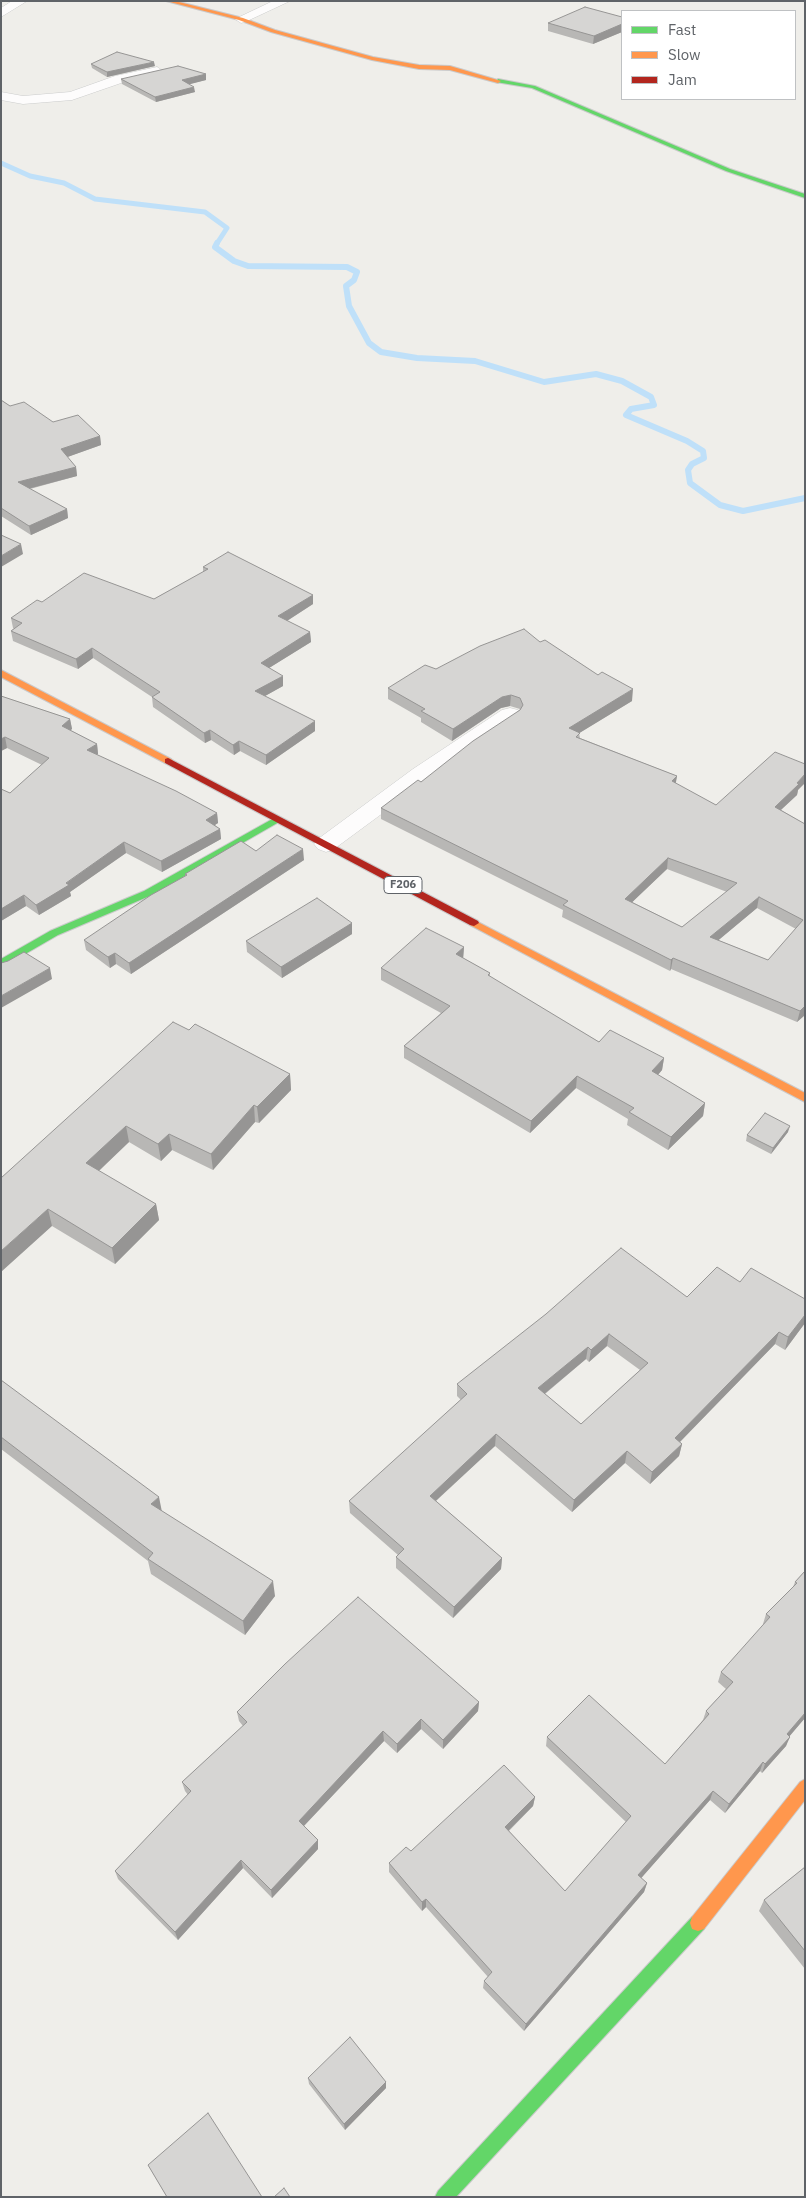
<!DOCTYPE html>
<html>
<head>
<meta charset="utf-8">
<style>
  body { margin:0 }
  #map { position:relative; width:806px; height:2198px; overflow:hidden; background:#efeeea; font-family:"IBM Plex Sans",sans-serif }
  canvas { display:block }
  .frame { position:absolute; inset:0; border:2px solid #5f6368; pointer-events:none }
  .legend { position:absolute; left:621px; top:10px; width:175px; height:90px; box-sizing:border-box; background:#fff; border:1px solid #bfc1c3; margin:0; padding:6px 9px; list-style:none; font-size:15px; color:#5f6368 }
  .legend li { display:flex; align-items:center; gap:10px; height:25px }
  .legend b { width:25px; border:1px solid #bfc1c3 }
</style>
</head>
<body>
<div id="map">
<canvas width="806" height="2198"></canvas>
<div class="frame"></div>
<ul class="legend">
<li><b style="height:6px;background:#63d668"></b>Fast</li>
<li><b style="height:6px;background:#ff974d"></b>Slow</li>
<li><b style="height:6px;background:#b3261e"></b>Jam</li>
</ul>
</div>
<script>
const context = document.querySelector('canvas').getContext('2d');
context.lineJoin = 'round';
const poly = rows => new Path2D(rows.map(r => 'M' + r).join(''));
function strokePath(path, color, width, dash) { context.strokeStyle = color; context.lineWidth = width; context.lineCap = dash ? 'butt' : 'round'; context.setLineDash(dash || []); context.stroke(path); }
function fillPath(path, color) { context.fillStyle = color; context.fill(path, 'evenodd'); }
function drawText(font, color, halo, rows, align = 'center') {
  context.font = font + ' "IBM Plex Sans",sans-serif'; context.lineWidth = 4; context.setLineDash([]); context.textBaseline = 'middle'; context.strokeStyle = halo; context.fillStyle = color; for (const [text, x, y, turn = 0] of rows) {
    context.save(); context.translate(x, y); context.rotate((+turn || 0) * Math.PI / 180); context.textAlign = isNaN(turn) ? turn : align; if (halo) context.strokeText(text, 0, 0); context.fillText(text, 0, 0); context.restore();
  }
}
strokePath(poly([
  [1,163,30,176,64,183,95,199,205,212,227,228,216,245]
]), '#bfe0f9', 5);
strokePath(poly([
  [217,243,215,247,234,261,248,266,347,267,357,272,354,280,346,286,349,306,369,343,381,352,417,358,475,361,544,382,596,374,622,381,651,397,654,405,631,409,626,415,687,441,703,451,704,458,692,464,688,470,690,483,720,505,743,511,805,498]
]), '#bfe0f9', 6);
const street = poly([
  [12,1,27,1,1,17,1,8,12,1],
  [273,1,290,1,245,22,241,23,235,19,273,1],
  [157,67,163,71,162,74,124,82,72,100,23,104,1,100,1,92,23,96,70,92,115,76,157,67],
  [510,708,518,710,521,715,518,720,429,779,334,849,326,852,318,849,314,844,318,839,413,769,502,710,510,708]
]);
const fast = poly([
  [498,79,535,86,730,169,805,194,805,198,726,171,532,88,496,82,498,79],
  [276,817,279,818,281,820,279,822,152,895,58,935,1,968,1,959,50,931,144,891,276,817],
  [698,1915,704,1917,706,1923,704,1929,456,2197,435,2197,438,2191,692,1917,698,1915]
]);
const slow = poly([
  [166,1,175,1,243,18,275,30,373,57,419,65,450,66,501,81,498,83,450,70,419,69,372,60,271,32,239,20,166,1],
  [1,670,171,759,173,761,171,763,165,763,1,677,1,670],
  [474,920,805,1093,805,1102,470,925,469,923,470,921,474,920],
  [805,1779,805,1800,704,1929,698,1931,692,1929,690,1923,692,1917,800,1782,805,1779]
]);
const jam = poly([
  [168,758,478,921,479,923,474,926,470,925,165,763,165,759,168,758]
]);
strokePath(street, '#cbcccc', 1);
strokePath(fast, '#cacacb', 2);
strokePath(slow, '#cacacb', 2);
strokePath(jam, '#cacacb', 2);
fillPath(street, '#fdfcfc');
fillPath(fast, '#63d668');
fillPath(slow, '#ff974d');
fillPath(jam, '#b3261e');
fillPath(poly([
  [622,17,622,32,593,44,548,31,548,23],
  [91,64,155,66,107,77,92,68],
  [206,74,206,80,189,84,195,92,156,102,122,84,121,79],
  [1,400,10,406,53,422,100,436,101,445,67,457,76,467,77,476,30,489,67,509,68,518,31,535,1,516],
  [203,567,313,595,313,604,287,621,310,632,311,642,269,668,283,686,265,696,315,731,266,765,240,751,234,755,211,740,205,743,153,707,152,697,93,658,78,669,13,641,11,631,14,628,13,628,11,618,42,602,154,599,203,572],
  [540,642,632,701,579,733,580,738,677,776,675,784,716,805,798,790,797,795,781,810,805,824,805,1015,797,1022,671,969,670,971,562,917,563,910,381,819,381,808,421,782,520,710,520,709,510,706,501,708,452,741,421,722,421,718,388,699,388,688,436,669],
  [667,869,727,892,682,927,632,902],
  [757,908,796,929,768,960,718,940],
  [1,696,70,719,72,729,70,730,97,744,98,754,97,755,217,813,218,823,215,825,220,829,221,839,162,872,126,853,70,892,71,896,39,915,26,906,1,921,10,793,42,765,7,748,1,751],
  [256,851,304,860,131,974,116,964,110,968,86,950,84,940,185,876,185,874],
  [352,923,352,934,282,978,247,952,246,941],
  [464,947,463,958,490,973,490,977,599,1042,664,1058,662,1070,658,1075,705,1103,703,1116,668,1150,627,1125,628,1119,576,1088,530,1133,404,1058,404,1046,441,1013,381,980,381,968],
  [189,1030,290,1074,291,1090,259,1123,255,1122,213,1170,172,1150,161,1161,129,1142,99,1171,156,1204,159,1220,115,1264,52,1226,1,1178],
  [788,1132,771,1154,746,1141,747,1135],
  [740,1282,805,1299,805,1323,785,1350,775,1344,680,1442,682,1444,679,1456,650,1484,625,1463,572,1512,495,1446,436,1501,502,1558,501,1569,453,1618,396,1568,396,1557,398,1555,350,1513,349,1501,461,1400,457,1396,457,1384,687,1297],
  [607,1346,640,1370,581,1424,545,1394,586,1359,589,1362],
  [1,1380,162,1511,275,1596,245,1635,151,1574,148,1561,1,1449],
  [805,1571,805,1718,789,1736,786,1746,762,1773,760,1771,725,1813,710,1800,641,1878,647,1883,644,1892,524,2031,483,1988,484,1981,488,1977,426,1907,422,1911,389,1872,389,1863,411,1851,535,1797,533,1806,509,1831,565,1891,626,1822,546,1746,547,1737,665,1764,703,1720,706,1711,726,1689,718,1682,721,1672,764,1625,763,1624,766,1614,793,1587,795,1582],
  [479,1702,478,1711,443,1749,421,1729,397,1753,384,1741,304,1826,318,1849,272,1898,243,1868,178,1940,118,1879,115,1871,188,1795,185,1791,182,1782,243,1726,239,1721,237,1712],
  [805,1867,805,1969,759,1911,764,1900],
  [308,2078,386,2082,386,2088,345,2130,309,2084],
  [148,2165,262,2197,167,2197]
]), '#b8b7b5');
fillPath(poly([
  [622,24,622,32,593,44,594,36],
  [154,62,155,66,107,77,107,72],
  [206,74,206,80,183,86,182,80],
  [194,87,195,92,156,102,155,97],
  [100,436,101,445,62,459,61,449],
  [76,467,77,476,20,491,18,482],
  [67,509,68,518,31,535,29,526],
  [21,544,23,554,1,567,1,556],
  [313,595,313,604,279,626,278,616],
  [310,632,311,642,261,673,261,663],
  [92,648,93,658,78,669,76,659],
  [283,676,283,686,256,701,255,691],
  [633,689,632,701,568,740,569,728],
  [511,695,510,706,501,708,452,741,453,729,502,697],
  [70,719,72,729,64,736,62,726],
  [315,721,315,731,266,765,266,755],
  [210,730,211,740,205,743,204,733],
  [5,737,7,748,1,751,1,739],
  [239,741,240,751,234,755,233,745],
  [97,744,98,754,89,761,87,750],
  [805,774,805,783,798,790,797,795,772,818,775,807],
  [677,776,675,788,672,781],
  [217,813,218,823,207,830,206,820],
  [220,829,221,839,162,872,161,861],
  [124,842,126,853,70,892,71,896,39,915,36,905],
  [303,849,304,860,131,974,129,963],
  [668,858,667,869,624,910,625,899],
  [24,895,26,906,1,921,1,909],
  [759,897,757,908,708,949,710,937],
  [352,923,352,934,282,978,281,967],
  [464,947,463,960,456,954],
  [115,953,116,964,110,968,108,957],
  [673,958,671,969,670,971,671,960],
  [50,968,52,979,1,1008,1,996],
  [805,1006,805,1015,797,1022,800,1011],
  [664,1058,662,1070,650,1084,652,1071],
  [290,1074,291,1090,259,1123,257,1107],
  [577,1076,576,1088,530,1133,531,1121],
  [705,1103,703,1116,668,1150,671,1137],
  [254,1105,255,1122,213,1170,211,1154],
  [126,1126,129,1142,89,1180,86,1163],
  [790,1126,788,1132,771,1154,773,1148],
  [169,1134,172,1150,161,1161,158,1144],
  [156,1204,159,1220,115,1264,112,1248],
  [48,1209,52,1226,1,1272,1,1251],
  [805,1315,805,1323,785,1350,788,1337],
  [779,1332,775,1344,672,1450,675,1438],
  [609,1334,607,1346,589,1362,591,1350],
  [588,1347,586,1359,537,1400,538,1388],
  [496,1434,495,1446,429,1507,430,1496],
  [682,1444,679,1456,650,1484,652,1472],
  [627,1451,625,1463,572,1512,574,1500],
  [159,1497,162,1512,151,1504],
  [502,1558,501,1569,453,1618,454,1607],
  [273,1581,275,1596,245,1635,243,1621],
  [479,1702,478,1711,443,1749,443,1740],
  [805,1713,805,1718,783,1744,787,1734],
  [421,1719,421,1729,397,1753,397,1744],
  [383,1731,384,1741,300,1830,299,1821],
  [790,1737,786,1746,762,1773,765,1764],
  [763,1762,760,1771,725,1813,729,1804],
  [713,1791,710,1800,636,1884,638,1875],
  [535,1797,533,1806,504,1835,505,1827],
  [318,1840,318,1849,272,1898,271,1890],
  [241,1860,243,1868,178,1940,175,1932],
  [647,1883,644,1892,524,2031,526,2024],
  [426,1899,426,1907,422,1911,422,1902],
  [386,2082,386,2088,345,2130,344,2124]
]), '#969594');
const building = poly([
  [585,7,622,17,622,24,594,36,548,23,585,7],
  [117,52,154,62,107,72,91,64,117,52],
  [178,66,206,74,182,80,194,87,155,97,121,79,178,66],
  [1,400,10,406,24,402,53,422,78,415,100,436,61,449,76,467,18,482,67,509,29,526,1,508,1,400],
  [1,535,21,544,1,556,1,535],
  [228,552,313,595,278,616,310,632,261,663,283,676,255,691,315,721,266,755,239,741,233,745,210,730,204,733,152,697,160,692,92,648,76,659,11,631,22,623,11,618,37,600,42,602,84,573,154,599,208,569,203,567,228,552],
  [524,629,540,642,545,640,598,675,602,672,633,689,569,728,580,733,576,737,677,776,672,781,716,805,775,752,805,764,805,774,797,783,799,784,775,807,805,824,805,1006,800,1011,673,958,671,960,563,905,568,901,381,808,418,780,421,782,473,741,520,710,523,705,520,698,511,695,502,697,453,729,421,711,425,709,388,688,425,665,436,669,480,646,524,629],
  [668,858,737,883,682,927,625,899,668,858],
  [759,897,803,920,768,960,710,937,759,897],
  [1,696,70,719,62,726,97,744,87,750,176,791,217,813,206,820,220,829,161,861,124,842,66,883,69,885,36,905,24,895,1,909,1,789,10,793,49,758,5,737,1,739,1,696],
  [277,835,303,849,129,963,115,953,108,957,84,940,151,895,187,875,185,874,241,841,256,851,277,835],
  [317,898,352,923,281,967,246,941,317,898],
  [426,928,464,947,456,954,490,973,488,975,599,1042,610,1030,664,1058,652,1071,705,1103,671,1137,629,1112,634,1108,577,1076,531,1121,404,1046,450,1006,381,968,426,928],
  [24,952,50,968,1,996,1,963,8,961,24,952],
  [173,1022,189,1030,195,1024,290,1074,257,1107,254,1105,211,1154,169,1134,158,1144,126,1126,86,1163,156,1204,112,1248,48,1209,1,1251,1,1178,173,1022],
  [765,1113,790,1126,773,1148,747,1135,765,1113],
  [621,1248,687,1297,717,1267,740,1282,751,1268,805,1299,805,1315,788,1337,779,1332,675,1438,682,1444,652,1472,627,1451,574,1500,496,1434,430,1496,502,1558,454,1607,396,1557,404,1549,349,1501,467,1394,457,1384,546,1314,621,1248],
  [609,1334,648,1363,581,1424,538,1388,588,1347,591,1350,609,1334],
  [1,1380,159,1497,151,1504,273,1581,243,1621,148,1559,153,1553,1,1437,1,1380],
  [805,1571,805,1713,787,1734,790,1737,765,1764,763,1762,729,1804,713,1791,638,1875,647,1883,526,2024,484,1981,492,1972,426,1899,422,1902,389,1863,406,1847,411,1851,504,1765,535,1797,505,1827,565,1891,631,1816,547,1737,589,1695,665,1764,709,1714,706,1711,733,1682,721,1672,770,1617,766,1614,797,1583,795,1582,805,1571],
  [358,1597,479,1702,443,1740,421,1719,397,1744,383,1731,299,1821,318,1840,271,1890,241,1860,175,1932,115,1871,191,1791,182,1782,247,1722,237,1712,285,1664,358,1597],
  [805,1867,805,1951,764,1900,805,1867],
  [350,2037,386,2082,344,2124,308,2078,350,2037],
  [208,2113,262,2197,167,2197,148,2165,208,2113],
  [284,2188,290,2197,274,2197,284,2188]
]);
fillPath(building, '#d6d5d3');
strokePath(building, '#969594', 1);
for (const [x, y, w] of [
  [403,885,38]
]) { const box = new Path2D(); box.roundRect(x - w / 2, y - 8.5, w, 17, 4); context.fillStyle = '#fff'; context.fill(box); strokePath(box, '#5f6368', 1); }
drawText('bold 11px', '#5f6368', null, [
  ["F206",403,885]
]);
</script>
</body>
</html>
